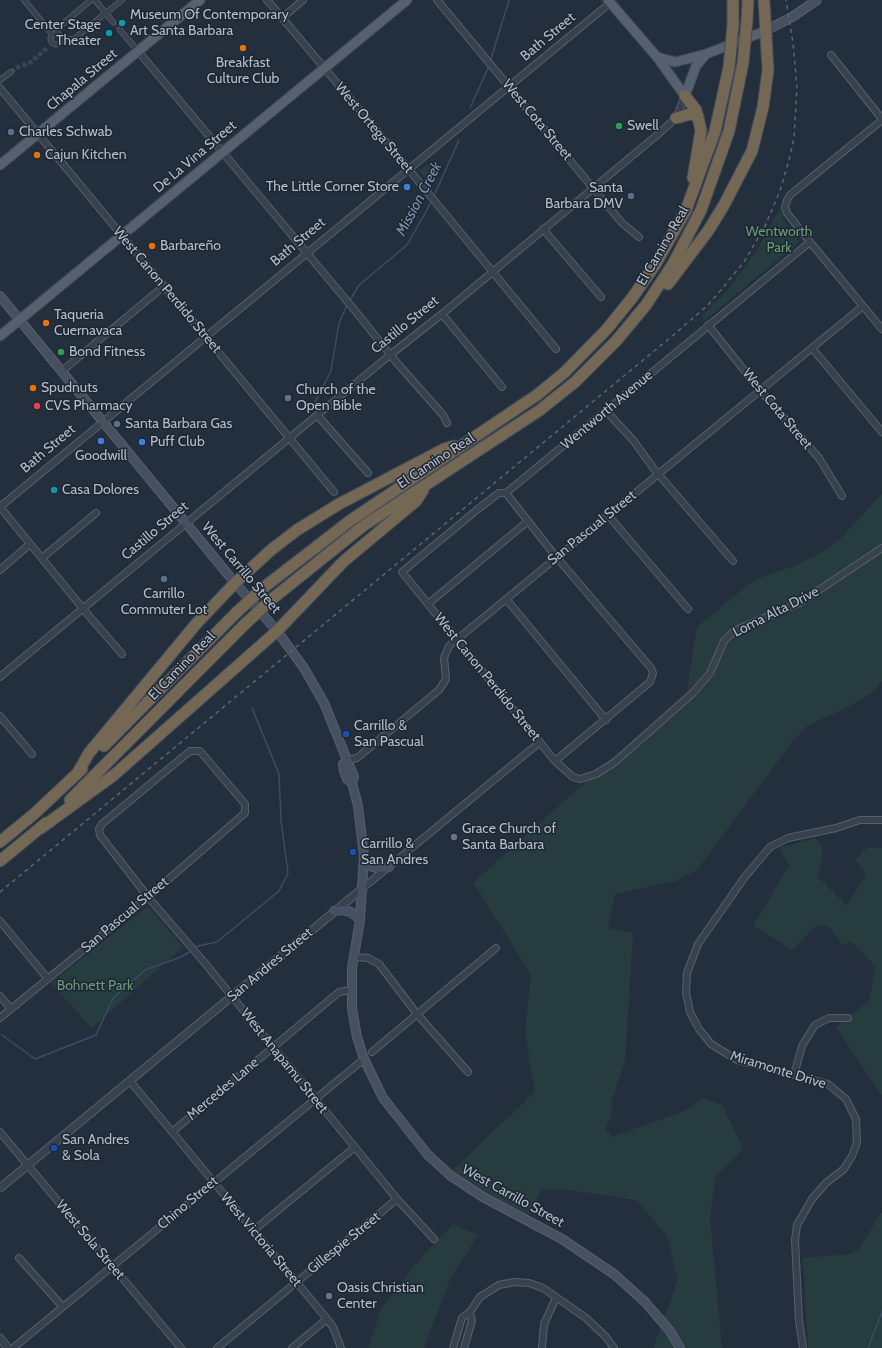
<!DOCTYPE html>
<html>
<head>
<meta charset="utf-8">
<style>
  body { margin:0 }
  canvas { display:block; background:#242f3e }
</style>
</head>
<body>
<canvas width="882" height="1348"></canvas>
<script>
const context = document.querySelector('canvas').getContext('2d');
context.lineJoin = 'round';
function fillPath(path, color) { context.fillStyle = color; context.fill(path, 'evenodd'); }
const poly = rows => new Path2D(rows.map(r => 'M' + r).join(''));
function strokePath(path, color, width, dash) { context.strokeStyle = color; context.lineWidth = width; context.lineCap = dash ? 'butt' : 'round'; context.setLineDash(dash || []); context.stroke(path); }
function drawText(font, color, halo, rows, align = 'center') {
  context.font = font + ' Cabin,sans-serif'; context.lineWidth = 3; context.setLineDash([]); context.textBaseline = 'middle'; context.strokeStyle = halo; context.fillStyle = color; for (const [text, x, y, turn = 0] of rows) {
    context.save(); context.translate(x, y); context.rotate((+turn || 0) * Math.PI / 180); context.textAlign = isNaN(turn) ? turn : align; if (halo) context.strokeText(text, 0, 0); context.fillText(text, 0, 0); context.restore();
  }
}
fillPath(poly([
  [430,162,440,173,431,186,419,171],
  [780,209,783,220,799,242,705,320,702,316,726,292,739,275,757,250],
  [882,494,882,681,872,693,844,709,808,725,792,742,697,870,676,881,615,894,608,928,633,933,625,1060,612,1100,611,1118,605,1129,612,1137,687,1110,704,1098,722,1105,743,1148,715,1178,710,1217,722,1348,653,1348,678,1280,667,1235,636,1200,564,1189,542,1189,526,1219,448,1174,535,1092,525,1034,531,974,473,883,687,691,697,627,754,580,794,566,819,554,839,540],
  [816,838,823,849,818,877,847,906,866,874,855,860,867,848,882,848,882,1096,836,1027,869,1001,876,967,851,941,843,946,831,928,823,925,813,928,793,950,753,926,789,865,779,848],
  [149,907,183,947,92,1028,51,983,146,908],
  [882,1212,882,1348,808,1348,803,1258,851,1254,859,1249],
  [453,1224,478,1235,451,1277,424,1348,368,1348,382,1307,420,1259]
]), '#263c3f');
strokePath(poly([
  [490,62,509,0],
  [470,108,489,66],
  [433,198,459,140],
  [349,302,359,285,407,245,432,201],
  [313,406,331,371,339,323,347,305],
  [194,949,198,946,217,942,279,891,288,873,281,820,279,774,252,708],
  [2,1035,35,1059,96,1035,113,998,145,970,181,957,191,951],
  [868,1348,882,1312]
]), '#394c67', 1.5);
strokePath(poly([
  [113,22,120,30],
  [11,72,16,68,31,62,48,47]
]), '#3a4453', 4.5, [4.5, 2]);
const pedestrian = poly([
  [24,0,53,35],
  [95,0,113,22],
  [120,30,138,51],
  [57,33,58,28,91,0],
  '50.5 39a5.5 5.5 0 1 1 11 0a5.5 5.5 0 1 1-11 0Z',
  [62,40,74,39,122,0],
  [0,80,11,72]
]);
const minor = poly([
  [267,0,364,115,556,349],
  [437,0,622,223,639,237],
  [282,18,303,0],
  [138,51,352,307,397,363,443,415,447,423],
  [831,55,882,119],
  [0,88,334,492],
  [882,120,790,195,787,200,785,207,787,213,810,242,882,329],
  [543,229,601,297],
  [810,242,506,493,499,493,478,509,402,572,555,761,573,777,580,779,596,774,615,762,693,693,710,673,724,641,734,631,801,602,882,548],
  [442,314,502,387],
  [708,325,764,395,819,458,842,496],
  [812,348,882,432],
  [62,371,164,286],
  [606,411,633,440,654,469,733,561],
  [318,416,368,473],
  [506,493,553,553,651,668,653,673,650,682,555,761],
  [0,507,610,3],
  [0,507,89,616,122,654],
  [608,515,688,609],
  [42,558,96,513],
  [0,570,30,544],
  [507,600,606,720],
  [428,604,527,522],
  [0,677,390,355,442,314,656,136,676,118,685,96],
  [0,716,32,754],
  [347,760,357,758,439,690,446,679,444,658,449,646,863,306],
  [363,888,540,742],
  [0,921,48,979],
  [354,957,368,958,379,964,417,1014,468,1072],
  [0,996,11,1009],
  [0,1018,148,897,245,813,245,804,200,751,190,751,102,824,99,829,100,835,148,897,204,962,397,1199,434,1239],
  [372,1052,496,948],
  [794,1075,802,1046,815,1025,829,1018,848,1018],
  [130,1081,327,1319,333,1327,341,1348],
  [0,1132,181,1348],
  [172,1132,339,992,351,990],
  [254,1230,355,1147],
  [19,1258,62,1306],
  [13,1348,364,1059],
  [217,1348,397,1199],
  [292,1348,327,1319],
  [453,1348,462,1318,470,1312,480,1297,499,1285,514,1282,529,1283,543,1288,586,1318,606,1337,614,1348],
  [464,1348,472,1321,470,1312],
  [542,1348,544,1324,556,1298],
  [803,1348,799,1321,795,1240,797,1225,812,1199,826,1183,844,1169,852,1156,857,1142,856,1119,846,1099,828,1084,737,1060,711,1044,699,1029,690,1012,686,993,687,973,698,944,744,878,770,847,788,838,836,828,860,820,882,820]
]);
const tertiary = poly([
  [0,1188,363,888],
  [0,1338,8,1348]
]);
const secondary = poly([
  [765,31,792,17,817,0],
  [0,296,235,583,277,631,304,668,324,703,354,777,352,783,358,806,364,856,360,920,352,968,352,1008,357,1037,364,1059,383,1098,428,1155,451,1176,483,1197,562,1239,614,1274,645,1302,670,1331,680,1348],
  [347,760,343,764,344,771,347,779,352,783],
  [364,864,376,868,389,867],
  [334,911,342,910,351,912,360,920]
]);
const primary = poly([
  [608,0,657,57,685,96],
  [657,57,675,62,706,54],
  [685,96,696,66,706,54,765,31],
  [0,165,200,0],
  [0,336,407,0]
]);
const motorway = poly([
  [747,20,748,0],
  [733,25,733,0],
  [685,96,696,110,701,130,693,178],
  [676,118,690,114,698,116],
  [668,284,708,231,724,205,752,151,763,107,768,70,764,0],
  [263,588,351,520,537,395,565,372,607,329,632,298,655,265,686,210,715,131,729,67],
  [272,599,363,526,540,410,575,382,616,341,646,305,673,264,701,210,729,131,743,63],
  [104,746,236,613],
  [77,774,89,753,196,624,235,583,271,550,297,530,339,504,444,449,454,446],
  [70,800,245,624],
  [41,828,114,775,277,631,344,561,416,501,423,490],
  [0,842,34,814,82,769],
  [0,861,46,823]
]);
strokePath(pedestrian, '#565f6c', 6);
strokePath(minor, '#565f6c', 8);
strokePath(tertiary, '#565f6c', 9);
strokePath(secondary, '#565f6c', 10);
strokePath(primary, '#414a57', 11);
strokePath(motorway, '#434c59', 13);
strokePath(pedestrian, '#38414e', 4.5);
strokePath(minor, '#38414e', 6);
strokePath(tertiary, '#38414e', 7);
strokePath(secondary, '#465061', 8);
strokePath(primary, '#56606e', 9);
strokePath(motorway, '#746855', 11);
strokePath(poly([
  [0,892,671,337,708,305,720,291,744,262,765,226,780,191,789,160,794,138,797,88,793,43,786,0]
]), '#5a6575', 1.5, [4, 4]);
const motorwayBridge = poly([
  [743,63,747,20],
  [729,67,733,25],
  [236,613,263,588],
  [245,624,272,599]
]);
strokePath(motorwayBridge, '#434c59', 13, []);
strokePath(motorwayBridge, '#746855', 11);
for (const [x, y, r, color] of [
  [122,23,4,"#0f9aa8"],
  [109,33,4,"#0f9aa8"],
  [243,48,4,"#e8710a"],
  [619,126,4,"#2e9e5b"],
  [11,132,4,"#5c6f8a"],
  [37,155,4,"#e8710a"],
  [407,187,4,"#3f7fe0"],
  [631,196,4,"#5c6f8a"],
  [152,246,4,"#e8710a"],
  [46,323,4,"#e8710a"],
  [61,352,4,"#2e9e5b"],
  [33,388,4,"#e8710a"],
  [288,398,4,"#6b7280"],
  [37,406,4,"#e0444e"],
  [117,424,4,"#5c6f8a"],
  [101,441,4,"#3f7fe0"],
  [142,442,4,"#3f7fe0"],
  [54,490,4,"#0f9aa8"],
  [164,579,4,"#5c6f8a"],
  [346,734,4,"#1a4fb4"],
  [454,837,4,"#6b7280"],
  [353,852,4,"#1a4fb4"],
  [54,1148,4,"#1a4fb4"],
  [329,1296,4,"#6b7280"]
]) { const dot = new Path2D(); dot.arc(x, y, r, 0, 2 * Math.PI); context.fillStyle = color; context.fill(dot); strokePath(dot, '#1d2633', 1.5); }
drawText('14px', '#b4bcc9', '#1d2633', [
  ["Museum Of Contemporary",130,15],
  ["Art Santa Barbara",130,31],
  ["Center Stage",101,25,"right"],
  ["Theater",101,41,"right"],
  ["Breakfast",243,63,"center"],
  ["Culture Club",243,79,"center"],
  ["Swell",627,126],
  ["Charles Schwab",19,132],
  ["Cajun Kitchen",45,155],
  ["The Little Corner Store",399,187,"right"],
  ["Santa",623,188,"right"],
  ["Barbara DMV",623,204,"right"],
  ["Barbareño",160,246],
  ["Taqueria",54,315],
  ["Cuernavaca",54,331],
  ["Bond Fitness",69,352],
  ["Spudnuts",41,388],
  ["Church of the",296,390],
  ["Open Bible",296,406],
  ["CVS Pharmacy",45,406],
  ["Santa Barbara Gas",125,424],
  ["Puff Club",150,442],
  ["Goodwill",101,456,"center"],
  ["Casa Dolores",62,490],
  ["Carrillo",164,594,"center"],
  ["Commuter Lot",164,610,"center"],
  ["Carrillo &",354,726],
  ["San Pascual",354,742],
  ["Grace Church of",462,829],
  ["Santa Barbara",462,845],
  ["Carrillo &",361,844],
  ["San Andres",361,860],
  ["San Andres",62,1140],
  ["& Sola",62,1156],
  ["Oasis Christian",337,1288],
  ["Center",337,1304]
], 'left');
drawText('14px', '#b4bcc9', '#1d2633', [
  ["Bath Street",548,37,-40],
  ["Chapala Street",82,80,-40],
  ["West Cota Street",537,120,50],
  ["West Ortega Street",374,128,50],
  ["De La Vina Street",195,157,-40],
  ["Bath Street",298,242,-40],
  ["El Camino Real",663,246,-60],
  ["West Canon Perdido Street",167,290,50],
  ["Castillo Street",405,325,-39],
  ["West Cota Street",777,409,50],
  ["Wentworth Avenue",607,410,-40],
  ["Bath Street",48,449,-40],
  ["El Camino Real",436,461,-33],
  ["San Pascual Street",592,528,-39],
  ["Castillo Street",155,531,-40],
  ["West Carrillo Street",241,568,50],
  ["Loma Alta Drive",776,612,-27],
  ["El Camino Real",182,666,-46],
  ["West Canon Perdido Street",487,677,51],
  ["San Pascual Street",125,915,-40],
  ["San Andres Street",270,965,-40],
  ["West Anapamu Street",284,1061,51],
  ["Miramonte Drive",778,1070,17],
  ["Mercedes Lane",223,1089,-40],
  ["West Carrillo Street",513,1196,29],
  ["Chino Street",188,1203,-40],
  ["West Sola Street",90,1240,50],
  ["West Victoria Street",261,1240,50],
  ["Gillespie Street",344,1243,-39]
]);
drawText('14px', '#6b9a76', '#1d2633', [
  ["Wentworth",779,232],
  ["Park",779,248],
  ["Bohnett Park",95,986]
]);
drawText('italic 15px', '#7c92b1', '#1d2633', [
  ["Mission Creek",419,199,-62]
]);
</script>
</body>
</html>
